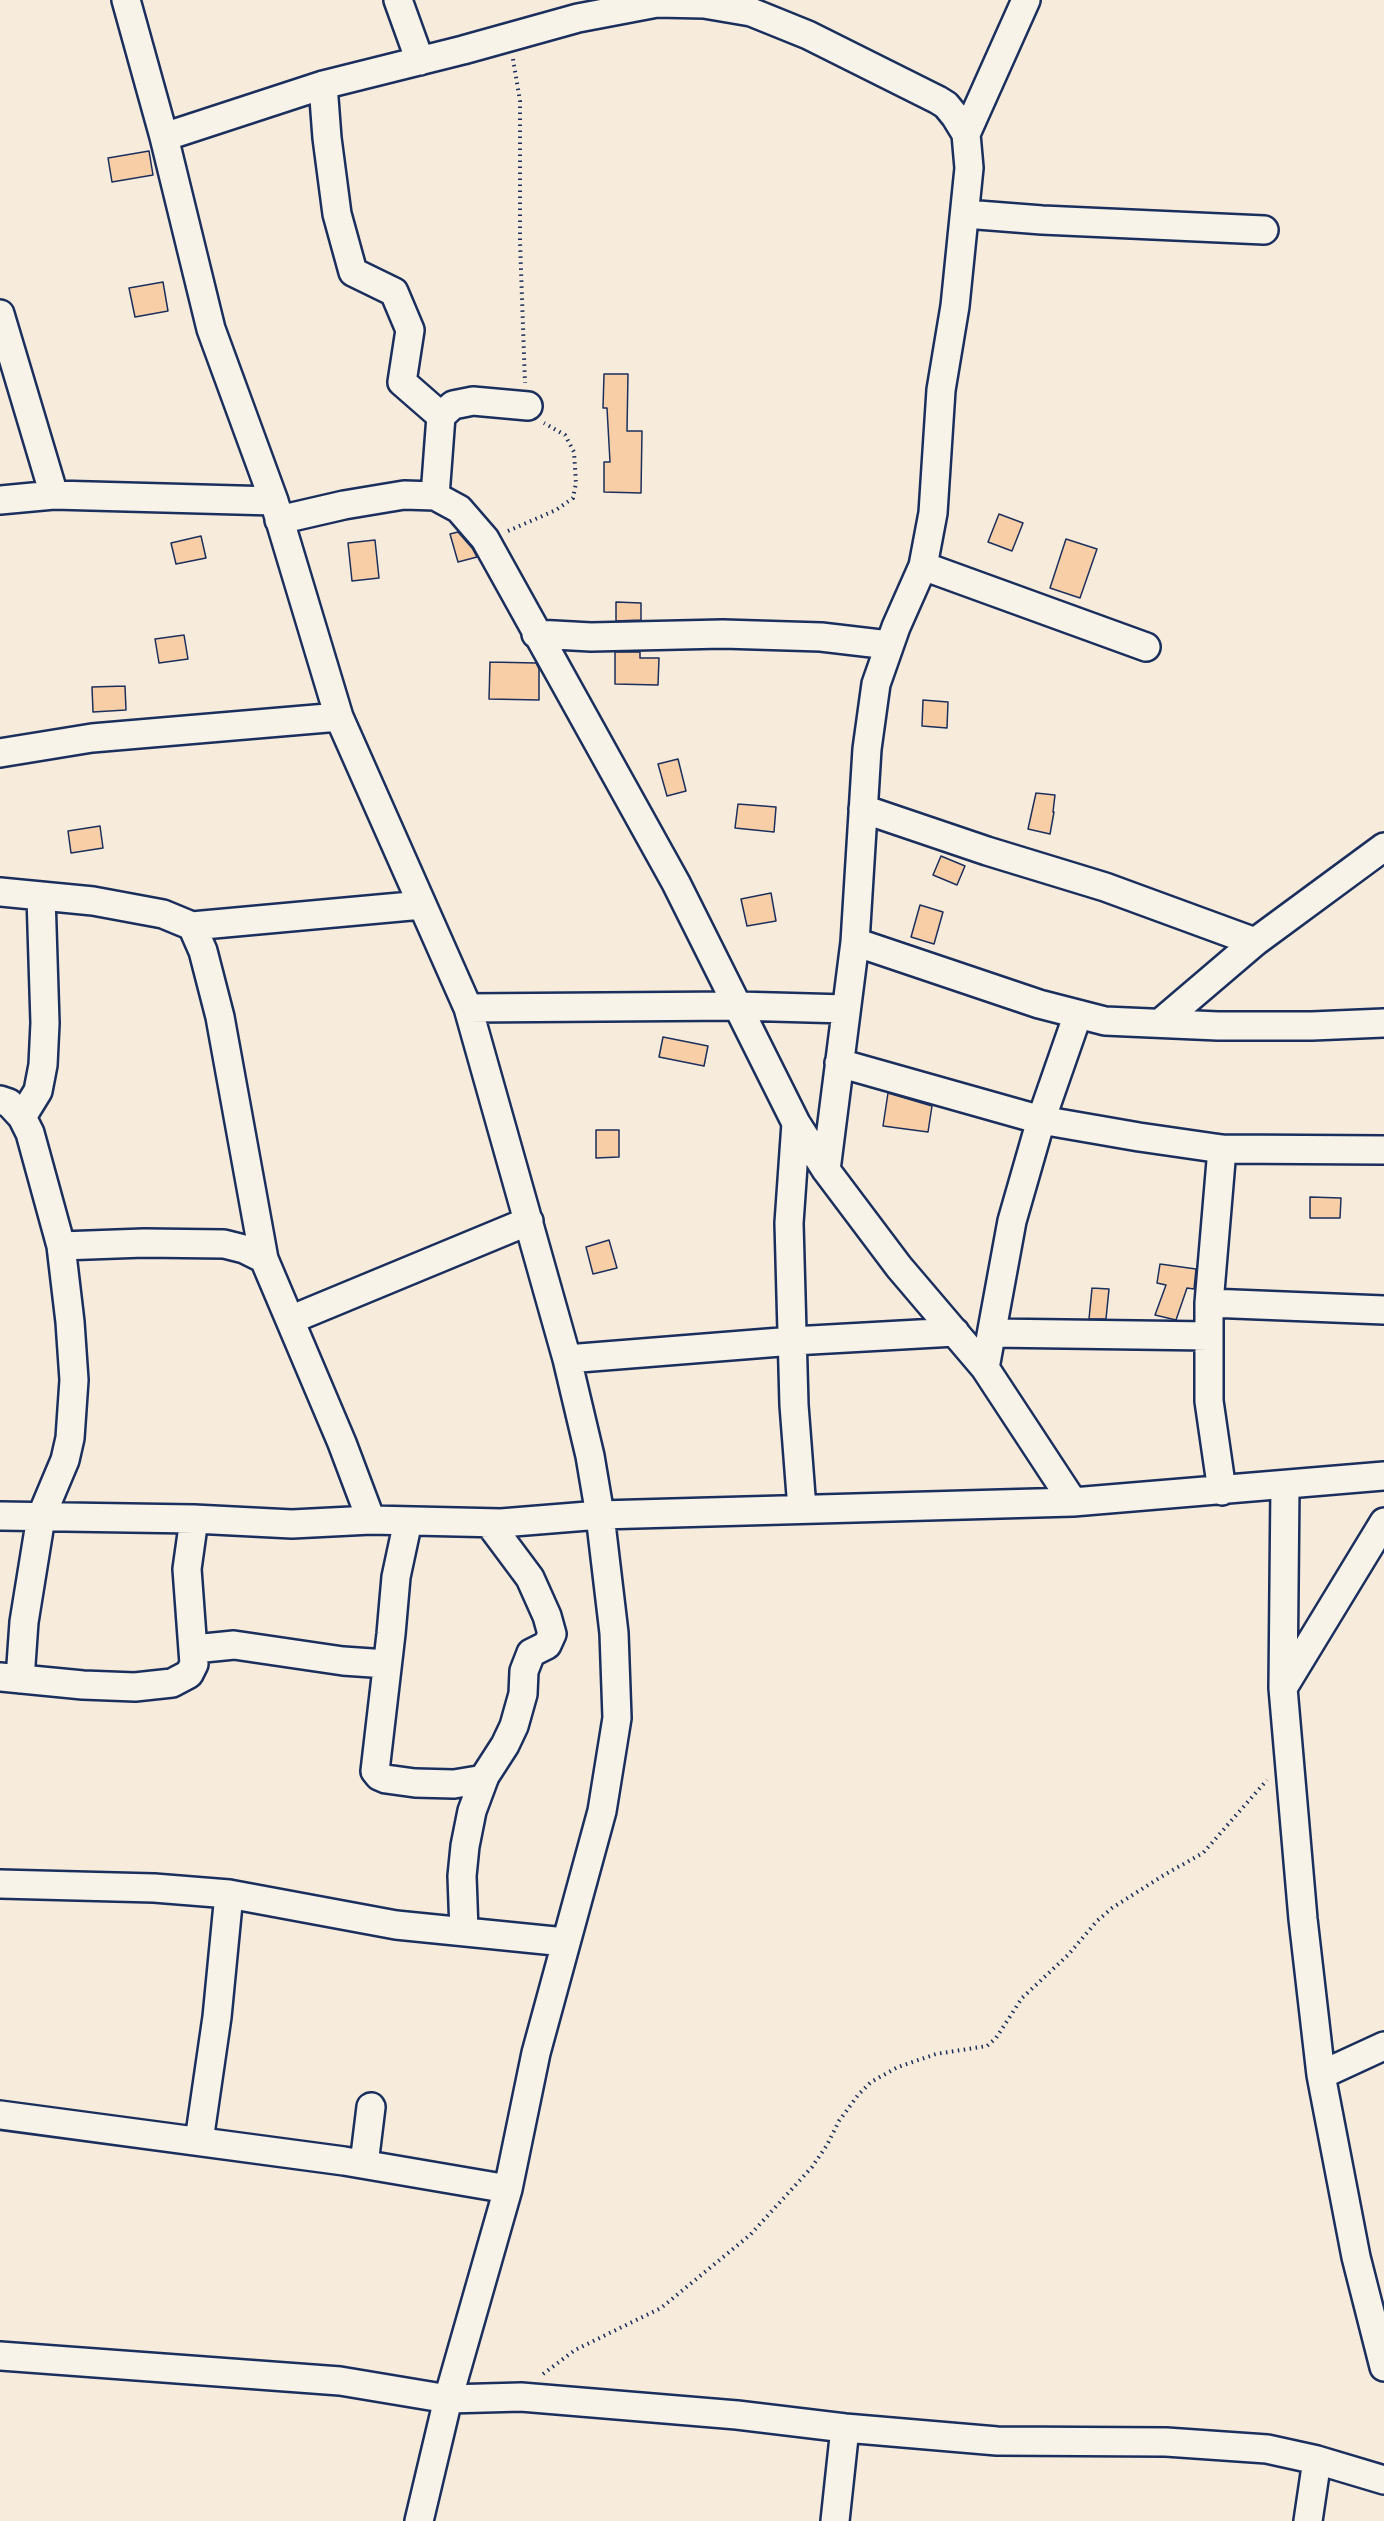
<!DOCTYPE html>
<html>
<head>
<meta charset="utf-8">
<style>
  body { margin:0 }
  canvas { display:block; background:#f7ecdb }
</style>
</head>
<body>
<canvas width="1384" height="2521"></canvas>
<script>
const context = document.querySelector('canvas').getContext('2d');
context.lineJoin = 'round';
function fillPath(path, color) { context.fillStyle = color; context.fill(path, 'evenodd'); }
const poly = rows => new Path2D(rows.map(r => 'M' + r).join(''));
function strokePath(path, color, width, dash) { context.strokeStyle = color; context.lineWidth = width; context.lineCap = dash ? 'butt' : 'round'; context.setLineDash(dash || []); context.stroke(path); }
const building = poly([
  [149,151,153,175,112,182,108,158,149,151],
  [163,282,168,311,135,317,129,288,163,282],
  [604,374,628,374,627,431,642,431,641,493,604,492,604,462,610,462,607,408,603,408,604,374],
  [999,514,1023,523,1012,551,988,542,999,514],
  [458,532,472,548,477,557,458,562,450,534,458,532],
  [201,536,206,558,176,564,171,543,201,536],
  [1066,539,1097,549,1080,598,1050,588,1066,539],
  [375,540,379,578,352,581,348,543,375,540],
  [616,602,641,603,641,620,616,621,616,602],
  [184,635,188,659,159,663,155,639,184,635],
  [615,652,640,652,640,658,659,658,658,685,615,684,615,652],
  [490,662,536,663,539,669,539,700,489,699,490,662],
  [125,686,126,710,93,712,92,687,125,686],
  [923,700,948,702,947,728,922,726,923,700],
  [678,759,686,791,667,796,658,764,678,759],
  [1036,793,1055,795,1053,812,1054,812,1050,834,1028,829,1036,793],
  [738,804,776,807,774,832,735,828,738,804],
  [100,826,103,848,71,853,68,831,100,826],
  [941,856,965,866,957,885,933,875,941,856],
  [771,893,776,921,747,926,741,899,771,893],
  [920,905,943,912,934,944,911,937,920,905],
  [663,1037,708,1046,704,1066,659,1057,663,1037],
  [888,1093,932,1106,928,1132,883,1126,888,1093],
  [596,1130,619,1130,619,1157,596,1158,596,1130],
  [1310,1197,1341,1198,1340,1218,1310,1218,1310,1197],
  [609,1240,617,1268,593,1274,586,1247,609,1240],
  [1160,1264,1196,1269,1194,1289,1187,1288,1176,1320,1155,1315,1166,1285,1157,1283,1160,1264],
  [1092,1288,1109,1289,1106,1319,1089,1319,1092,1288]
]);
fillPath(building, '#f7cea6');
strokePath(building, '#1b2f5e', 1.5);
const minor = poly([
  [126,0,164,137,211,329,274,501,339,717,468,1008,567,1359,590,1456,600,1515,614,1633,617,1718,602,1811,536,2053,508,2189,448,2399,419,2521],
  [398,0,420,61],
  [323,85,327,138,337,214,353,272,394,292,410,330,402,382,441,416],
  [966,134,1026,0],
  [164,137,323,85,463,50,578,18,657,3,704,4,751,12,808,35,938,100,946,105,955,116,966,134,969,168,955,306,941,390,933,513,923,566,896,627,876,684,867,749,855,942,826,1170],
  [965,214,1042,220,1264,230],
  [0,314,54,495],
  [435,496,441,416,453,405,473,401,528,406],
  [0,500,54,495,274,501],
  [279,520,344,505,404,495,435,496,459,509,485,539,676,883,796,1123,826,1170,899,1267,985,1368,1073,1502],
  [923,566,1146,647],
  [536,634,591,637,723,634,821,637,889,645],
  [0,753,92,738,339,717],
  [863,809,987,851,1105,887,1255,942],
  [0,892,93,901,163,914,192,926,203,951,220,1017,264,1259,342,1443,371,1520],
  [192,926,422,905],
  [855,942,1039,1004,1105,1021,1218,1026,1312,1026,1384,1023],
  [468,1008,737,1006,846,1009],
  [1160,1023,1255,942,1384,847],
  [839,1063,1041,1120,1139,1137,1222,1149,1384,1150],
  [0,1100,9,1103,22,1117,30,1133,61,1246,70,1322,74,1380,70,1438,65,1460,41,1517,24,1622,20,1679],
  [22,1117,38,1091,43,1065,45,1023,41,896],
  [796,1123,789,1223,794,1405,802,1509],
  [61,1246,144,1243,224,1244,244,1249,264,1259],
  [1209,1303,1384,1310],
  [290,1320,529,1221],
  [992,1333,1209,1336],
  [567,1359,793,1341,955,1332],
  [985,1368,1012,1221,1041,1120,1078,1014],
  [1285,1485,1283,1688,1303,1919,1321,2075,1356,2257,1384,2367],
  [1222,1491,1209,1401,1209,1303,1222,1149],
  [0,1516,194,1519,292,1524,371,1520,501,1523,600,1515,1073,1502,1384,1476],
  [408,1521,396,1577,391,1634,375,1771,379,1776,386,1779,415,1783,454,1784,484,1779],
  [194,1649,234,1645,343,1661,387,1664],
  [0,1677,83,1685,135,1687,172,1683,189,1674,194,1664,187,1569,194,1519],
  [1283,1688,1384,1522],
  [0,1884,154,1888,229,1894,396,1925,565,1942],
  [464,1931,462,1876,465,1846,472,1811,485,1776,505,1745,514,1726,523,1694,524,1671,531,1653,547,1645,552,1634,547,1616,530,1578,489,1523],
  [1321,2075,1384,2046],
  [0,2115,344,2161,508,2189],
  [199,2141,217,2017,229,1894],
  [364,2164,371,2107],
  [0,2356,340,2381,448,2399,521,2397,737,2415,845,2428,997,2441,1166,2442,1267,2449,1317,2460,1384,2480],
  [835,2521,845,2428],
  [1308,2521,1317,2460]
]);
strokePath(minor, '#1b2f5e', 32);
strokePath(poly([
  [513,59,520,101,520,241,525,383],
  [508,531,556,510,573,498,576,483,574,452,565,435,544,423],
  [543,2374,575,2350,661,2308,750,2235,812,2167,827,2145,839,2121,858,2095,871,2082,898,2067,936,2054,987,2046,996,2038,1022,1998,1068,1955,1097,1921,1112,1908,1164,1875,1203,1853,1267,1780]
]), '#1b2f5e', 4, [1.5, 4.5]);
strokePath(minor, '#f7f3e8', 27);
</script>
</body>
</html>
